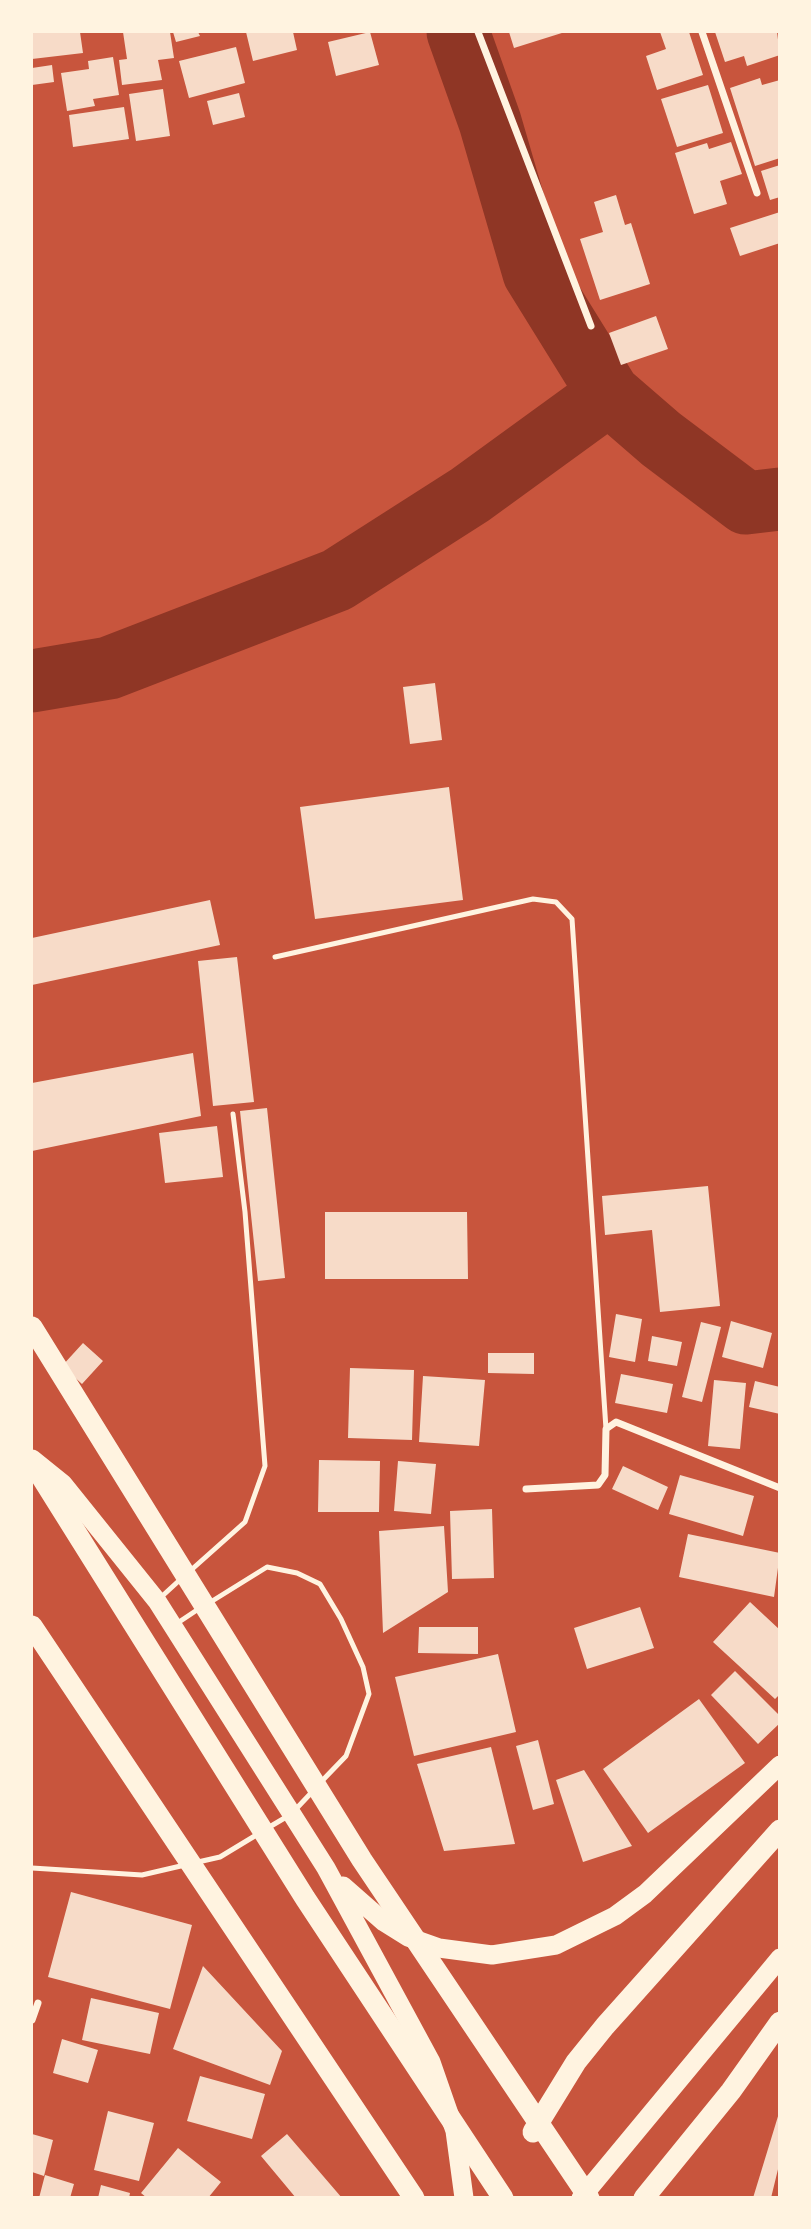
<!DOCTYPE html>
<html>
<head>
<meta charset="utf-8">
<style>
  body { margin:0 }
  #map { position:relative; width:811px; height:2229px; overflow:hidden; background:#c8553d; font-family:"Space Grotesk",sans-serif }
  canvas { display:block }
  .frame { position:absolute; inset:0; border:33px solid #fff3e0; pointer-events:none }
</style>
</head>
<body>
<div id="map">
<canvas width="811" height="2229"></canvas>
<div class="frame"></div>
</div>
<script>
const context = document.querySelector('canvas').getContext('2d');
context.lineJoin = 'round';
const poly = rows => new Path2D(rows.map(r => 'M' + r).join(''));
function strokePath(path, color, width, dash) { context.strokeStyle = color; context.lineWidth = width; context.lineCap = dash ? 'butt' : 'round'; context.setLineDash(dash || []); context.stroke(path); }
function fillPath(path, color) { context.fillStyle = color; context.fill(path, 'evenodd'); }
strokePath(poly([
  [458,32,490,122,534,273,609,394,661,439,746,503,780,499],
  [32,681,109,668,337,580,470,495,609,394]
]), '#8f3625', 63);
fillPath(poly([
  [32,32,80,32,83,53,32,59],
  [123,32,170,32,174,58,158,60,162,80,122,85,119,60,127,59],
  [173,32,198,32,200,36,176,42],
  [246,32,293,32,297,50,253,61],
  [370,32,379,65,336,76,328,42],
  [509,32,565,32,514,48],
  [660,32,689,32,703,75,657,90,646,56,666,49],
  [715,32,777,32,780,55,747,66,744,56,725,62],
  [236,47,245,83,189,98,179,61],
  [113,57,119,95,93,99,95,106,67,111,61,73,89,69,88,61],
  [52,65,54,82,32,85,32,68],
  [760,78,762,85,780,80,780,158,755,166,730,88],
  [708,85,723,133,677,147,661,99],
  [163,89,170,136,136,141,129,94],
  [239,93,245,117,213,125,207,101],
  [124,107,129,139,73,147,69,115],
  [731,142,742,174,720,181,727,204,694,214,675,153,707,143,709,149],
  [780,165,780,197,770,200,761,171],
  [616,195,625,225,631,223,650,284,600,300,580,239,603,232,594,202],
  [780,212,780,243,740,256,730,228],
  [656,316,668,349,621,365,609,333],
  [435,683,442,740,410,744,403,687],
  [449,787,463,900,315,919,300,807],
  [210,900,220,945,32,985,32,938],
  [237,957,254,1102,213,1106,198,961],
  [193,1053,201,1116,32,1151,32,1083],
  [267,1108,285,1278,258,1281,240,1111],
  [217,1126,223,1177,165,1183,159,1133],
  [708,1186,720,1306,660,1312,652,1230,605,1235,602,1196],
  [325,1212,467,1212,468,1279,325,1279],
  [616,1314,642,1319,635,1362,609,1357],
  [731,1321,772,1333,763,1368,722,1357],
  [701,1322,721,1327,702,1402,682,1397],
  [652,1336,682,1342,677,1366,648,1361],
  [83,1343,103,1361,82,1384,62,1366],
  [488,1353,534,1353,534,1374,488,1373],
  [350,1368,414,1370,412,1440,348,1438],
  [621,1374,673,1384,667,1413,615,1403],
  [423,1376,485,1380,479,1446,419,1442],
  [714,1380,746,1383,740,1449,708,1446],
  [755,1381,780,1387,780,1414,749,1407],
  [319,1460,380,1461,379,1512,318,1512],
  [398,1461,436,1464,431,1514,394,1511],
  [623,1466,668,1487,658,1510,612,1489],
  [680,1475,754,1496,743,1536,669,1514],
  [492,1509,494,1578,452,1579,450,1511],
  [444,1526,448,1592,383,1633,379,1531],
  [688,1534,780,1553,774,1597,679,1577],
  [750,1602,780,1630,780,1694,775,1699,713,1642],
  [640,1607,654,1648,587,1669,574,1628],
  [419,1627,478,1627,478,1654,418,1653],
  [498,1654,516,1732,414,1756,395,1677],
  [735,1671,780,1716,780,1723,758,1744,711,1695],
  [699,1699,745,1763,648,1833,603,1769],
  [538,1740,554,1804,533,1810,516,1746],
  [491,1747,515,1844,444,1851,417,1764],
  [584,1770,632,1846,583,1862,556,1780],
  [71,1892,192,1925,170,2009,48,1977],
  [203,1966,282,2051,270,2085,173,2049],
  [91,1998,159,2013,150,2054,82,2040],
  [62,2039,98,2050,88,2083,53,2073],
  [200,2076,265,2094,252,2139,187,2121],
  [108,2111,154,2123,139,2181,94,2170],
  [779,2113,780,2161,771,2198,753,2198],
  [32,2134,53,2140,44,2176,32,2172],
  [287,2134,342,2198,296,2198,261,2156],
  [178,2148,221,2182,208,2198,147,2198,141,2193],
  [45,2175,74,2184,70,2198,39,2198],
  [101,2185,130,2193,129,2198,98,2198]
]), '#f7dbc8');
strokePath(poly([
  [275,957,533,899,556,902,572,919,606,1429],
  [190,1571,245,1522,265,1466,245,1212,233,1114],
  [159,1599,183,1577],
  [209,1603,267,1567,297,1573,320,1584,341,1619,363,1667,369,1694,346,1756,319,1784],
  [176,1624,200,1608],
  [295,1810,313,1791],
  [266,1829,288,1816],
  [198,1862,220,1857,258,1834],
  [32,1868,142,1875,185,1865]
]), '#fff3e0', 5);
strokePath(poly([
  [478,32,591,326],
  [702,32,757,193],
  [526,1489,598,1485,605,1475,606,1429,616,1422,780,1488],
  [32,2020,38,2003]
]), '#fff3e0', 7);
strokePath(poly([
  [32,1459,63,1484,157,1601,326,1868,431,2062,455,2131,464,2198],
  [343,1886,384,1922,408,1937,439,1948,492,1955,556,1945,615,1916,645,1894,780,1765],
  [581,2198,780,1958]
]), '#fff3e0', 19);
strokePath(poly([
  [32,1327,362,1860,589,2198],
  [32,1462,305,1898,503,2198],
  [32,1626,414,2198],
  [533,2132,576,2062,605,2026,780,1830],
  [644,2198,731,2091,780,2022]
]), '#fff3e0', 21);
</script>
</body>
</html>
